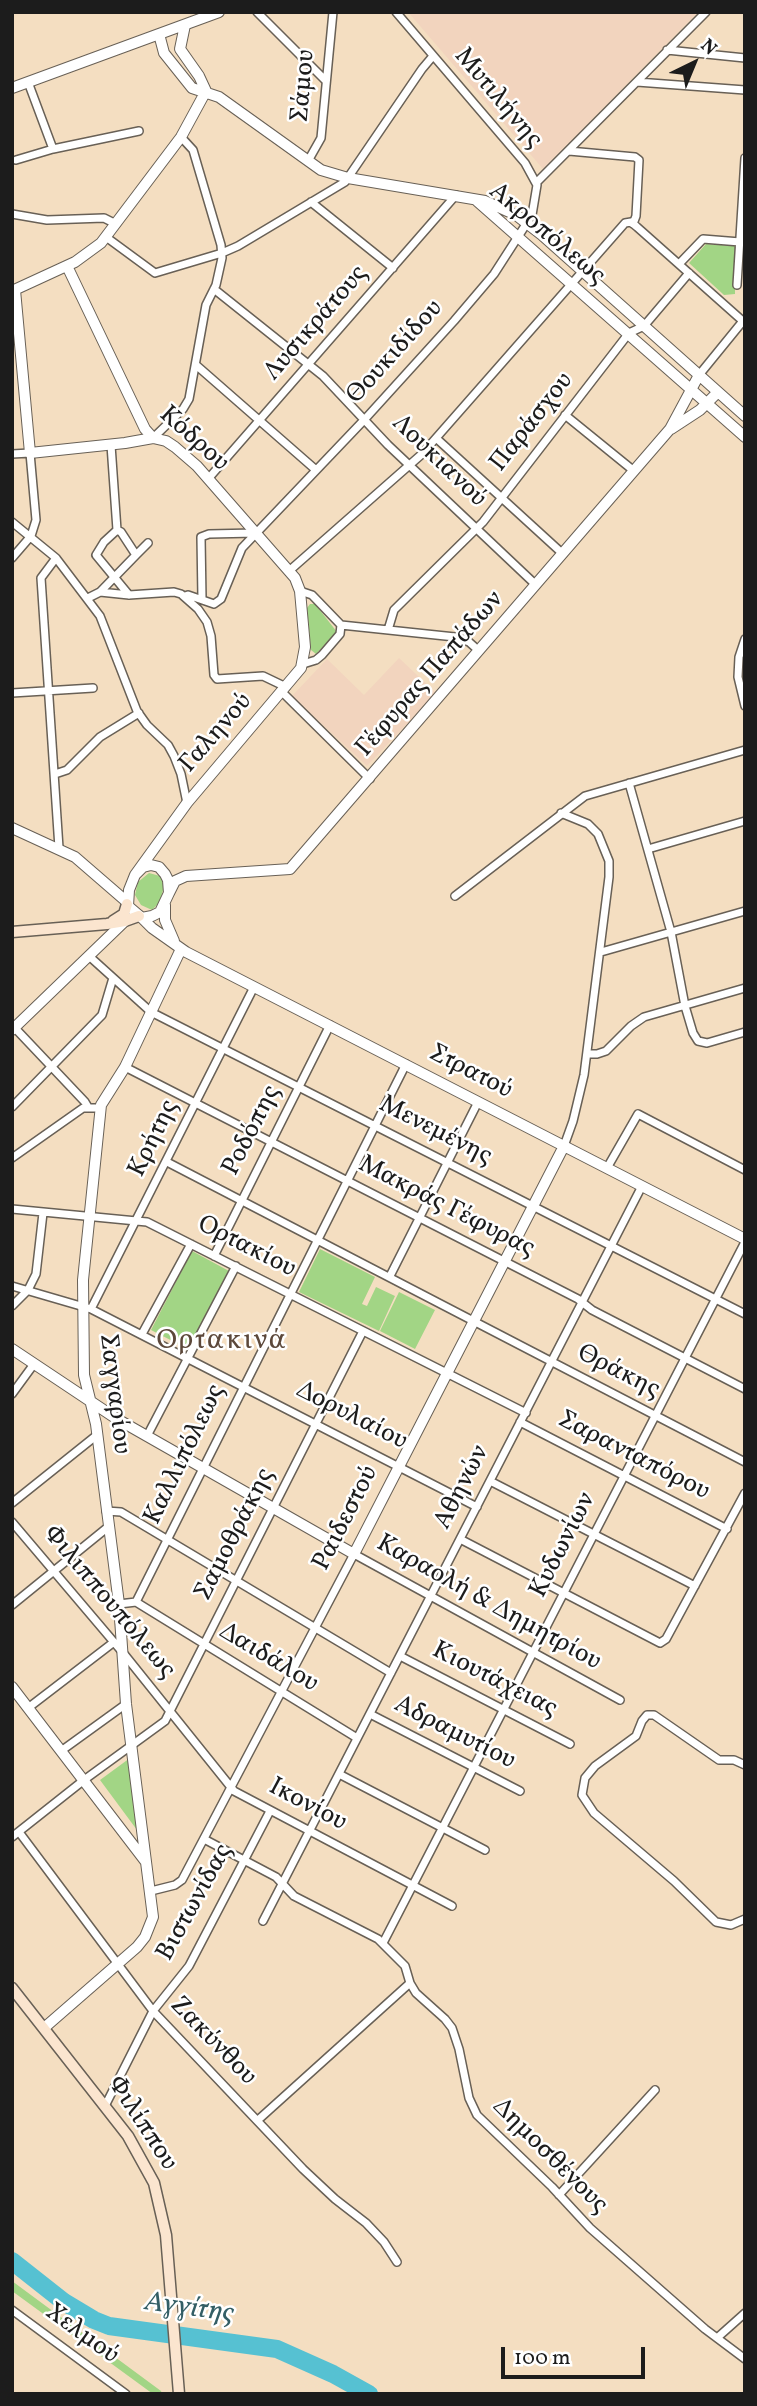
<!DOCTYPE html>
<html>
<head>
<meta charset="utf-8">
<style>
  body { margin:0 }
  #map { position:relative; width:757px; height:2406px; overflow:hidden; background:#f4dec1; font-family:Vollkorn,serif }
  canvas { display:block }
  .frame { position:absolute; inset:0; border:14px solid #1c1c1c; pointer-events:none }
  .north { position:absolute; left:659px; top:28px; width:70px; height:70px; -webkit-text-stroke:5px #fff; paint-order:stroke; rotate:43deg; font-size:19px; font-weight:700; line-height:28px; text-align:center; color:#1c1c1c }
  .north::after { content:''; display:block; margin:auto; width:24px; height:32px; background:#1c1c1c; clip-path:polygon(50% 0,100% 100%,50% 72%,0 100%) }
  .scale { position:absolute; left:501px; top:2347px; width:144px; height:32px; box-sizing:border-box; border:4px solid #1c1c1c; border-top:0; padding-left:9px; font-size:21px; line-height:24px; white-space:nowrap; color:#1c1c1c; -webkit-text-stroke:5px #fff; paint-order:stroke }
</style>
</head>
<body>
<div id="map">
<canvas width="757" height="2406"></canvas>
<div class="frame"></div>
<div class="north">N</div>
<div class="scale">100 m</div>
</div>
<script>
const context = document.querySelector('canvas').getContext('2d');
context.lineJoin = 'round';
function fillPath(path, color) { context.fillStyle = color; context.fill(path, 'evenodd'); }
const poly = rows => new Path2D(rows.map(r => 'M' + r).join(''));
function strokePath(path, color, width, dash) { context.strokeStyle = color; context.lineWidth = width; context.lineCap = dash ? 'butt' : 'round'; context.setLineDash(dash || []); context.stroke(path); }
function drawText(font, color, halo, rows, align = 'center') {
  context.font = font + ' Vollkorn,serif'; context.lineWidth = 5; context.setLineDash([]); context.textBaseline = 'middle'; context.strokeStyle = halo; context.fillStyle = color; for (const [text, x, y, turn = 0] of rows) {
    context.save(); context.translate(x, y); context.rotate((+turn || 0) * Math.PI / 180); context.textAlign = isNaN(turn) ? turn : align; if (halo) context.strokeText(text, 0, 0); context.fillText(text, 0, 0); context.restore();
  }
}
fillPath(poly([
  [408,12,698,12,543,169],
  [399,658,436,693,367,766,292,696,327,659,364,695]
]), '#f2d4be');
fillPath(poly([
  [706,244,735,246,735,294,724,295,689,263],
  [310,604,315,604,337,632,316,654,311,650,307,608],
  [149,873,160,876,164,886,160,902,152,910,141,905,135,895,138,882],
  [320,1249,375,1277,362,1304,367,1306,376,1287,395,1296,379,1331,299,1292],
  [192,1251,229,1271,188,1349,151,1330],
  [399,1292,435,1310,415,1349,380,1331],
  [130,1758,138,1830,137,1830,100,1780],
  [12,2281,161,2391,162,2394,153,2394,12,2291]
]), '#a2d585');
strokePath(poly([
  [12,2261,64,2302,94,2320,109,2326,277,2349,333,2374,369,2394]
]), '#56c1d2', 18);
const minor = poly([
  [257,12,326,81],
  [667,50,745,58],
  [28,82,53,149],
  [637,82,745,90],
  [569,151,635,157,639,160,636,216,633,224],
  [16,160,53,149,139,131],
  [308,161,321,138,333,12],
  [537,182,706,12],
  [311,202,393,268],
  [12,214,47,220,104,218,116,224],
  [106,237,155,273,222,253,238,246,345,182,422,69,433,56],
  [679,264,703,239,740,242],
  [737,285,745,158],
  [214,289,323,376,388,445,536,585],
  [196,365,316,470],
  [699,375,743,321],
  [565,415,634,471],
  [153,438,183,409,189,399,206,305,216,285,222,258,221,245,193,150,181,137],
  [436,438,563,554],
  [111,445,117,530,104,542,96,555,129,595],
  [12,454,30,453,36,520,31,536,12,558],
  [208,479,456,195],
  [12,522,56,558,100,616,137,711,147,725,168,745,174,756,181,774,187,803],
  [117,530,121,532,136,555,148,543],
  [56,558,41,578,59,848],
  [289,571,422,454,625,223,631,222,637,227,745,323],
  [300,591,312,595,341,625,455,637,469,642,478,650],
  [100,592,129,595,174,592,181,594,198,609,207,622,211,636,214,675,217,679,263,676,286,687],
  [185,596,188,595,214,604,221,599,242,548,365,419,454,321,494,274,532,215,537,185,525,163,396,12],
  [88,598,100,592,136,555],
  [202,599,201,537,209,534,255,533],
  [388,630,394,610,483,522,629,333,644,326,689,273],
  [745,639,739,657,738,677,745,706],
  [303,664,316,660,322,655,340,634,341,625],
  [282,692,370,779],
  [12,693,93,688],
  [55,774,67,770,100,737,139,713],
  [629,783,671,932,685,1006,693,1033,698,1041,707,1043,745,1032],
  [561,813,588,824,598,834,609,861,609,877,584,1075,573,1121,564,1146],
  [648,849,745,821],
  [455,896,585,796,745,750],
  [601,952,745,911],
  [89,956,151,1012,745,1314],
  [13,1026,85,1102,88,1107],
  [587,1054,597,1054,606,1051,631,1026,644,1017,745,988],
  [125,1067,578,1299,592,1310,745,1389],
  [12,1107,102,1015,113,978],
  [12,1158,83,1108,100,1108],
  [167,1162,745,1462],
  [607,1168,638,1114,745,1170],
  [12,1209,147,1222,526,1413],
  [214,1256,330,1025],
  [390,1276,478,1102],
  [12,1286,91,1309,477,1507],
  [12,1306,28,1290,36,1274,43,1213],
  [91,1309,254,987],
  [142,1334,191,1244],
  [12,1394,34,1364],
  [520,1422,727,1529],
  [147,1436,236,1266],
  [490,1481,695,1586],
  [12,1503,97,1435],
  [106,1511,121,1512,391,1673],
  [12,1522,124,1654,234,1791,452,1906],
  [460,1539,660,1643,666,1639,745,1493],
  [136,1602,406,1064],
  [119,1604,136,1602,357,1738],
  [12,1605,108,1527],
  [400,1656,570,1744],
  [28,1708,114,1642],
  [370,1714,520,1791],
  [61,1751,126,1704],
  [745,1765,734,1760,719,1760,654,1715,647,1715,642,1721,636,1736,595,1766,585,1778,582,1795,594,1813,674,1881,716,1922,731,1925,745,1919],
  [339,1774,485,1850],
  [19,1832,153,2011,303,2169,335,2199,366,2223,384,2242,397,2262],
  [12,1837,84,1780,165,1721,363,1331],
  [204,1839,276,1877,294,1896,378,1939,405,1966,410,1983,416,1993,445,2019,452,2028,459,2049,469,2098,477,2115,552,2187,590,2228,705,2329,745,2359],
  [151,1891,175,1885,182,1880,354,1554,620,1700],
  [263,1921,642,1186],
  [383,1943,745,1242],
  [105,2106,153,2011,189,1966,270,1811],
  [258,2120,410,1983],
  [559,2195,655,2090],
  [12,2310,126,2394],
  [717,2338,745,2313]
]);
const tertiary = poly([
  [185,25,180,49,199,76,206,91],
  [159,34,164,53,192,88,219,97,321,170,348,178,485,201,516,215,542,235,745,416],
  [12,88,219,12],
  [477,201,745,437],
  [67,266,145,429,153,438,166,441,175,447,197,466,295,578,300,591,305,647,301,668,187,803,135,875],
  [15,290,30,453,125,443,153,438],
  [12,291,75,262,101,243,181,137,206,91],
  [671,429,700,410,718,392],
  [12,828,75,857,127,902],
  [151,865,159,867,165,874,168,880,169,893,160,912,152,916,142,918,128,906,129,890,135,875,143,867,151,865],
  [169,893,175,881,186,876,290,869,670,429,699,375],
  [165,905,165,920,174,941],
  [142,918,152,928,186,952,745,1239],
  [12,1030,125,921],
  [12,1349,117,1419,354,1554,564,1146],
  [12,1687,146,1862],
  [44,2028,137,1947,145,1937,153,1917,126,1704,119,1604,96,1424,84,1375,83,1280,101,1105,125,1067,181,949]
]);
const secondary = poly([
  [113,921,124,914,127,904],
  [12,932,107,924,125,921,139,916],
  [12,1988,128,2136,154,2183,166,2235,179,2394]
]);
strokePath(minor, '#686056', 10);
strokePath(tertiary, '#686056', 12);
strokePath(secondary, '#686056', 13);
strokePath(minor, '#fff', 7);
strokePath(tertiary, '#fff', 10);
strokePath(secondary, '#fbe5cf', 10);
drawText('26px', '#1c1c1c', '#fff', [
  ["Σάμου",305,86,-85],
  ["Μυτιλήνης",497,99,50],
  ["Ακροπόλεως",546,235,40],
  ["Λυσικράτους",317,324,-49],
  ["Θουκιδίδου",396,353,-48],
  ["Παράσχου",533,423,-52],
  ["Κόδρου",193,440,42],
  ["Λουκιανού",438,462,44],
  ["Γέφυρας Παπάδων",431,675,-49],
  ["Γαληνού",217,734,-49],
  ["Στρατού",470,1073,27],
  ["Ροδόπης",253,1131,-63],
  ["Μενεμένης",435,1132,27],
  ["Κρήτης",155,1139,-64],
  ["Μακράς Γέφυρας",446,1208,27],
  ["Ορτακίου",246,1248,27],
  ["Θράκης",618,1373,27],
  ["Σαγγαρίου",113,1394,83],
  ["Δορυλαίου",351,1417,27],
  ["Καλλιπόλεως",186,1455,-64],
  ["Σαρανταπόρου",633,1457,27],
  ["Αθηνών",463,1488,-63],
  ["Ραιδεστού",347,1519,-63],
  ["Σαμοθράκης",236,1535,-63],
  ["Κυδωνίων",564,1546,-63],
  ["Φιλιππουπόλεως",108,1603,50],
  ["Καραολή & Δημητρίου",488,1604,29],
  ["Δαιδάλου",268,1659,31],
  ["Κιουτάχειας",494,1681,27],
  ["Αδραμυτίου",454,1734,27],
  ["Ικονίου",307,1806,28],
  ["Βιστωνίδας",196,1903,-61],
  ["Ζακύνθου",212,2042,46],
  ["Φιλίππου",141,2124,57],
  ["Δημοσθένους",549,2157,45],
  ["Χελμού",81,2335,36]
]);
context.letterSpacing = '2px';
drawText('28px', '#5c483a', '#fff', [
  ["Ορτακινά",222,1343]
]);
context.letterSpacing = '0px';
drawText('italic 28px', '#335e65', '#fff', [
  ["Αγγίτης",189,2310,8]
]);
</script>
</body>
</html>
